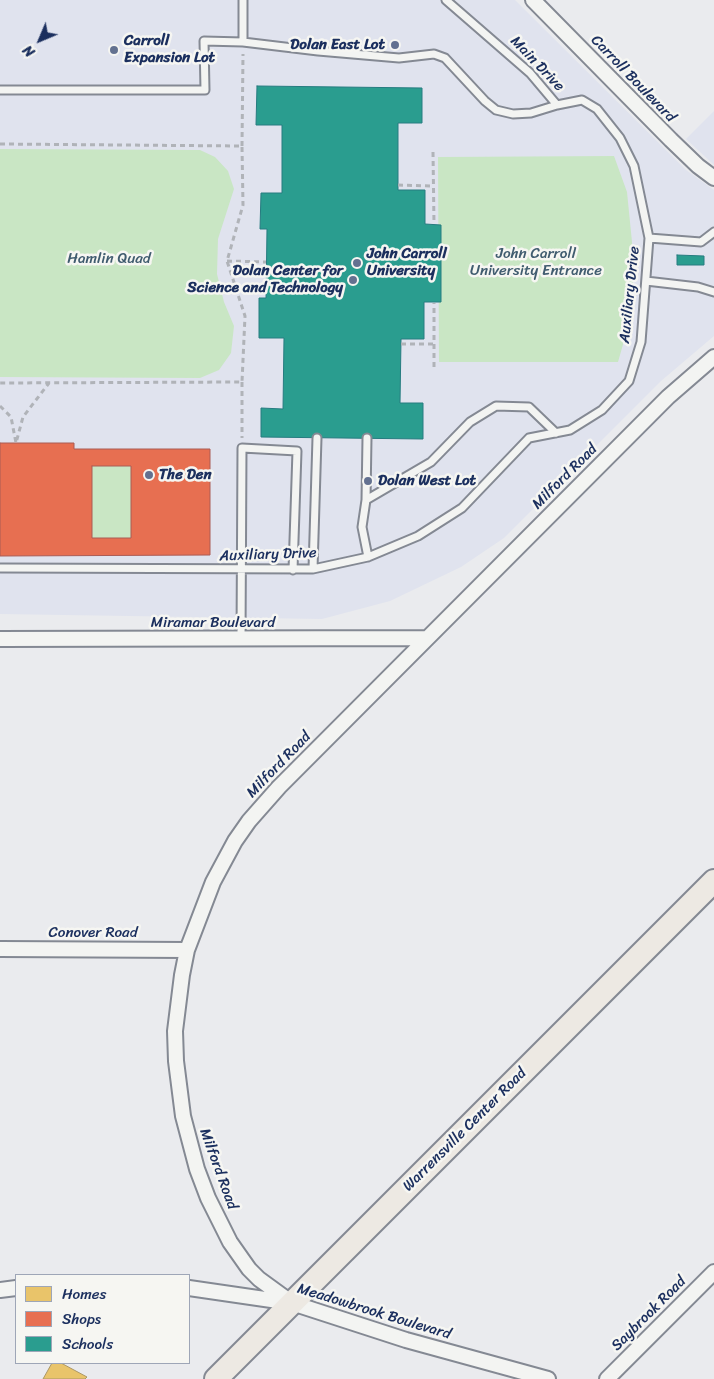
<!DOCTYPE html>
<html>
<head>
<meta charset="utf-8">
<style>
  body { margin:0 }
  #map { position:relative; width:714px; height:1379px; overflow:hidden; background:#eaebee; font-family:Sriracha,sans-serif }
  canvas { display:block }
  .legend { position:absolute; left:15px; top:1274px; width:175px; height:90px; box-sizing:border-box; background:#f6f6f2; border:1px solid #9ea6b7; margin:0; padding:6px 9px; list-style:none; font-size:15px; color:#1b2f5e }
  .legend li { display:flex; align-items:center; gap:10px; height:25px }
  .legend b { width:25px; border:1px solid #9ea6b7 }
  .north { position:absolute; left:15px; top:15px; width:50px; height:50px; -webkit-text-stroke:4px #f6f6f2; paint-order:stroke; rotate:225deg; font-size:14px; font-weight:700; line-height:20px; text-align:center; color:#1b2f5e }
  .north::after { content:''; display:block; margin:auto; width:18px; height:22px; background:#1b2f5e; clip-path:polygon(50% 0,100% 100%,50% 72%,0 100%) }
</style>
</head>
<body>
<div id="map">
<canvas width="714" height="1379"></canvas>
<ul class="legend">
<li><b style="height:14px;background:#e9c46a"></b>Homes</li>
<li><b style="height:14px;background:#e76f51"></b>Shops</li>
<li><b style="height:14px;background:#2a9d8f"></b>Schools</li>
</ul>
<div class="north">N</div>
</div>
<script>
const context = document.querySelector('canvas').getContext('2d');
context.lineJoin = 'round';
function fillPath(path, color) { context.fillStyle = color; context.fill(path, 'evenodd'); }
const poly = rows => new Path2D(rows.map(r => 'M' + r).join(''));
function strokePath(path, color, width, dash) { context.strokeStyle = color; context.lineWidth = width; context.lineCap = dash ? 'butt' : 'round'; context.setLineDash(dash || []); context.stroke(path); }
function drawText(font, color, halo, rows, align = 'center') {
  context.font = font + ' Sriracha,sans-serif'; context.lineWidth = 5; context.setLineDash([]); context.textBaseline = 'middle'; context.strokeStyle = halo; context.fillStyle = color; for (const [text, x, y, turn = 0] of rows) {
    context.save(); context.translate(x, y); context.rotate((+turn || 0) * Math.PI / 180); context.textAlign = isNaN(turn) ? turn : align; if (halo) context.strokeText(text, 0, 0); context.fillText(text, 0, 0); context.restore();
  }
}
fillPath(poly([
  [0,0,515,0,686,170,714,190,714,336,661,381,504,538,461,567,390,601,322,619,0,614],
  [714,111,714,165,686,139]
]), '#e0e3ee');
fillPath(poly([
  [0,149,200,150,215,157,228,171,234,189,218,239,217,274,224,302,234,326,231,353,219,370,200,378,0,377],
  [614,156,627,192,632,242,633,283,626,334,618,362,439,362,438,157],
  [92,466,131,466,131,538,92,538]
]), '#c9e6c4');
const homes = poly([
  [52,1363,61,1363,87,1377,85,1379,43,1379,52,1363]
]);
fillPath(homes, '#e9c46a');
strokePath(homes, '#ab9766', 1);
const shops = poly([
  [0,443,74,443,74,449,210,449,210,555,0,556,0,443],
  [92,466,131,466,131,538,92,538,92,466]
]);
fillPath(shops, '#e76f51');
strokePath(shops, '#aa5c55', 1);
const schools = poly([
  [257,86,422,88,422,123,398,123,398,190,425,190,425,224,441,225,441,302,424,302,424,339,401,339,400,403,423,403,423,439,261,437,261,408,283,409,284,338,259,338,259,298,266,298,267,229,260,229,261,193,282,193,282,125,256,125,257,86],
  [677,255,704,256,704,265,677,265,677,255]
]);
fillPath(schools, '#2a9d8f');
strokePath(schools, '#267c80', 1);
const service = poly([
  [243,42,318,51,399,58,434,54,445,58,485,101,496,110,513,114,531,113,557,105],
  [0,90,205,90,204,41,243,42,243,0],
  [649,238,701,242,714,232],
  [646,281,698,287,714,292],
  [366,500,367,438],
  [368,557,362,527,366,500,431,462,470,422,496,406,529,407,556,433],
  [0,568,313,569,368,557,418,536,462,508,529,438,570,430,602,410,629,381,641,342,649,238,634,166,620,138,597,109,582,100,557,105,530,73,446,0],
  [313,569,317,438],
  [241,639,242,448,297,451,293,570]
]);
const minor = poly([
  [533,0,671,140,698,166,714,178],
  [0,639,426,638],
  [0,949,187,950],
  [189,1288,292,1303,406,1340,548,1379],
  [0,1290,16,1288],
  [292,1303,259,1279,249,1269,230,1242,208,1198,197,1169,183,1116,176,1061,175,1031,182,975,187,950,213,882,235,841,249,821,279,787,668,397,714,357],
  [607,1379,714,1272]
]);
const primary = poly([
  [216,1379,714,881]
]);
strokePath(service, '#848993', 11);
strokePath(minor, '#848993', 18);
strokePath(primary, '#848993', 26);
strokePath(poly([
  [0,144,242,146,243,205,227,261,245,316,242,382,0,383],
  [242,146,243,54],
  [433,152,434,224],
  [398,185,434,186],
  [227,261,266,262],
  [401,344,434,344],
  [434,367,434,303],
  [242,382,242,438],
  [0,406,11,417,16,443,23,417,49,383]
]), '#b0b3b8', 3, [5, 4]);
strokePath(service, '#f3f4f2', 7);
strokePath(minor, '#f3f4f2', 14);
strokePath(primary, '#ede9e3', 22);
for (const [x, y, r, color] of [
  [395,45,5,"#637190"],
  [114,50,5,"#637190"],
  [357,263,5,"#637190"],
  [353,280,5,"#637190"],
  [149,475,5,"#637190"],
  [368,481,5,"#637190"]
]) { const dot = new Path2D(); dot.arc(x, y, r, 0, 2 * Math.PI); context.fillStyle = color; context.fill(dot); strokePath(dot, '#f6f6f2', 2); }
drawText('bold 15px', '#1b2f5e', '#f6f6f2', [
  ["Carroll",124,41],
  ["Expansion Lot",124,58],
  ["Dolan East Lot",385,45,"right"],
  ["John Carroll",367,254],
  ["University",367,271],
  ["Dolan Center for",343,271,"right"],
  ["Science and Technology",343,288,"right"],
  ["The Den",159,475],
  ["Dolan West Lot",378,481]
], 'left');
drawText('15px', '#1b2f5e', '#f6f6f2', [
  ["Main Drive",537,64,46],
  ["Carroll Boulevard",633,79,46],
  ["Auxiliary Drive",630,295,-84],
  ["Milford Road",565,477,-45],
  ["Auxiliary Drive",268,555,-2],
  ["Miramar Boulevard",213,623],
  ["Milford Road",279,765,-46],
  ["Conover Road",93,933],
  ["Warrensville Center Road",465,1130,-45],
  ["Milford Road",218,1169,70],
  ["Meadowbrook Boulevard",374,1312,17],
  ["Saybrook Road",649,1314,-45]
]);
drawText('15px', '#405c6f', '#f6f6f2', [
  ["John Carroll",536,254],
  ["University Entrance",536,271],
  ["Hamlin Quad",109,259]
]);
</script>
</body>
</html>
